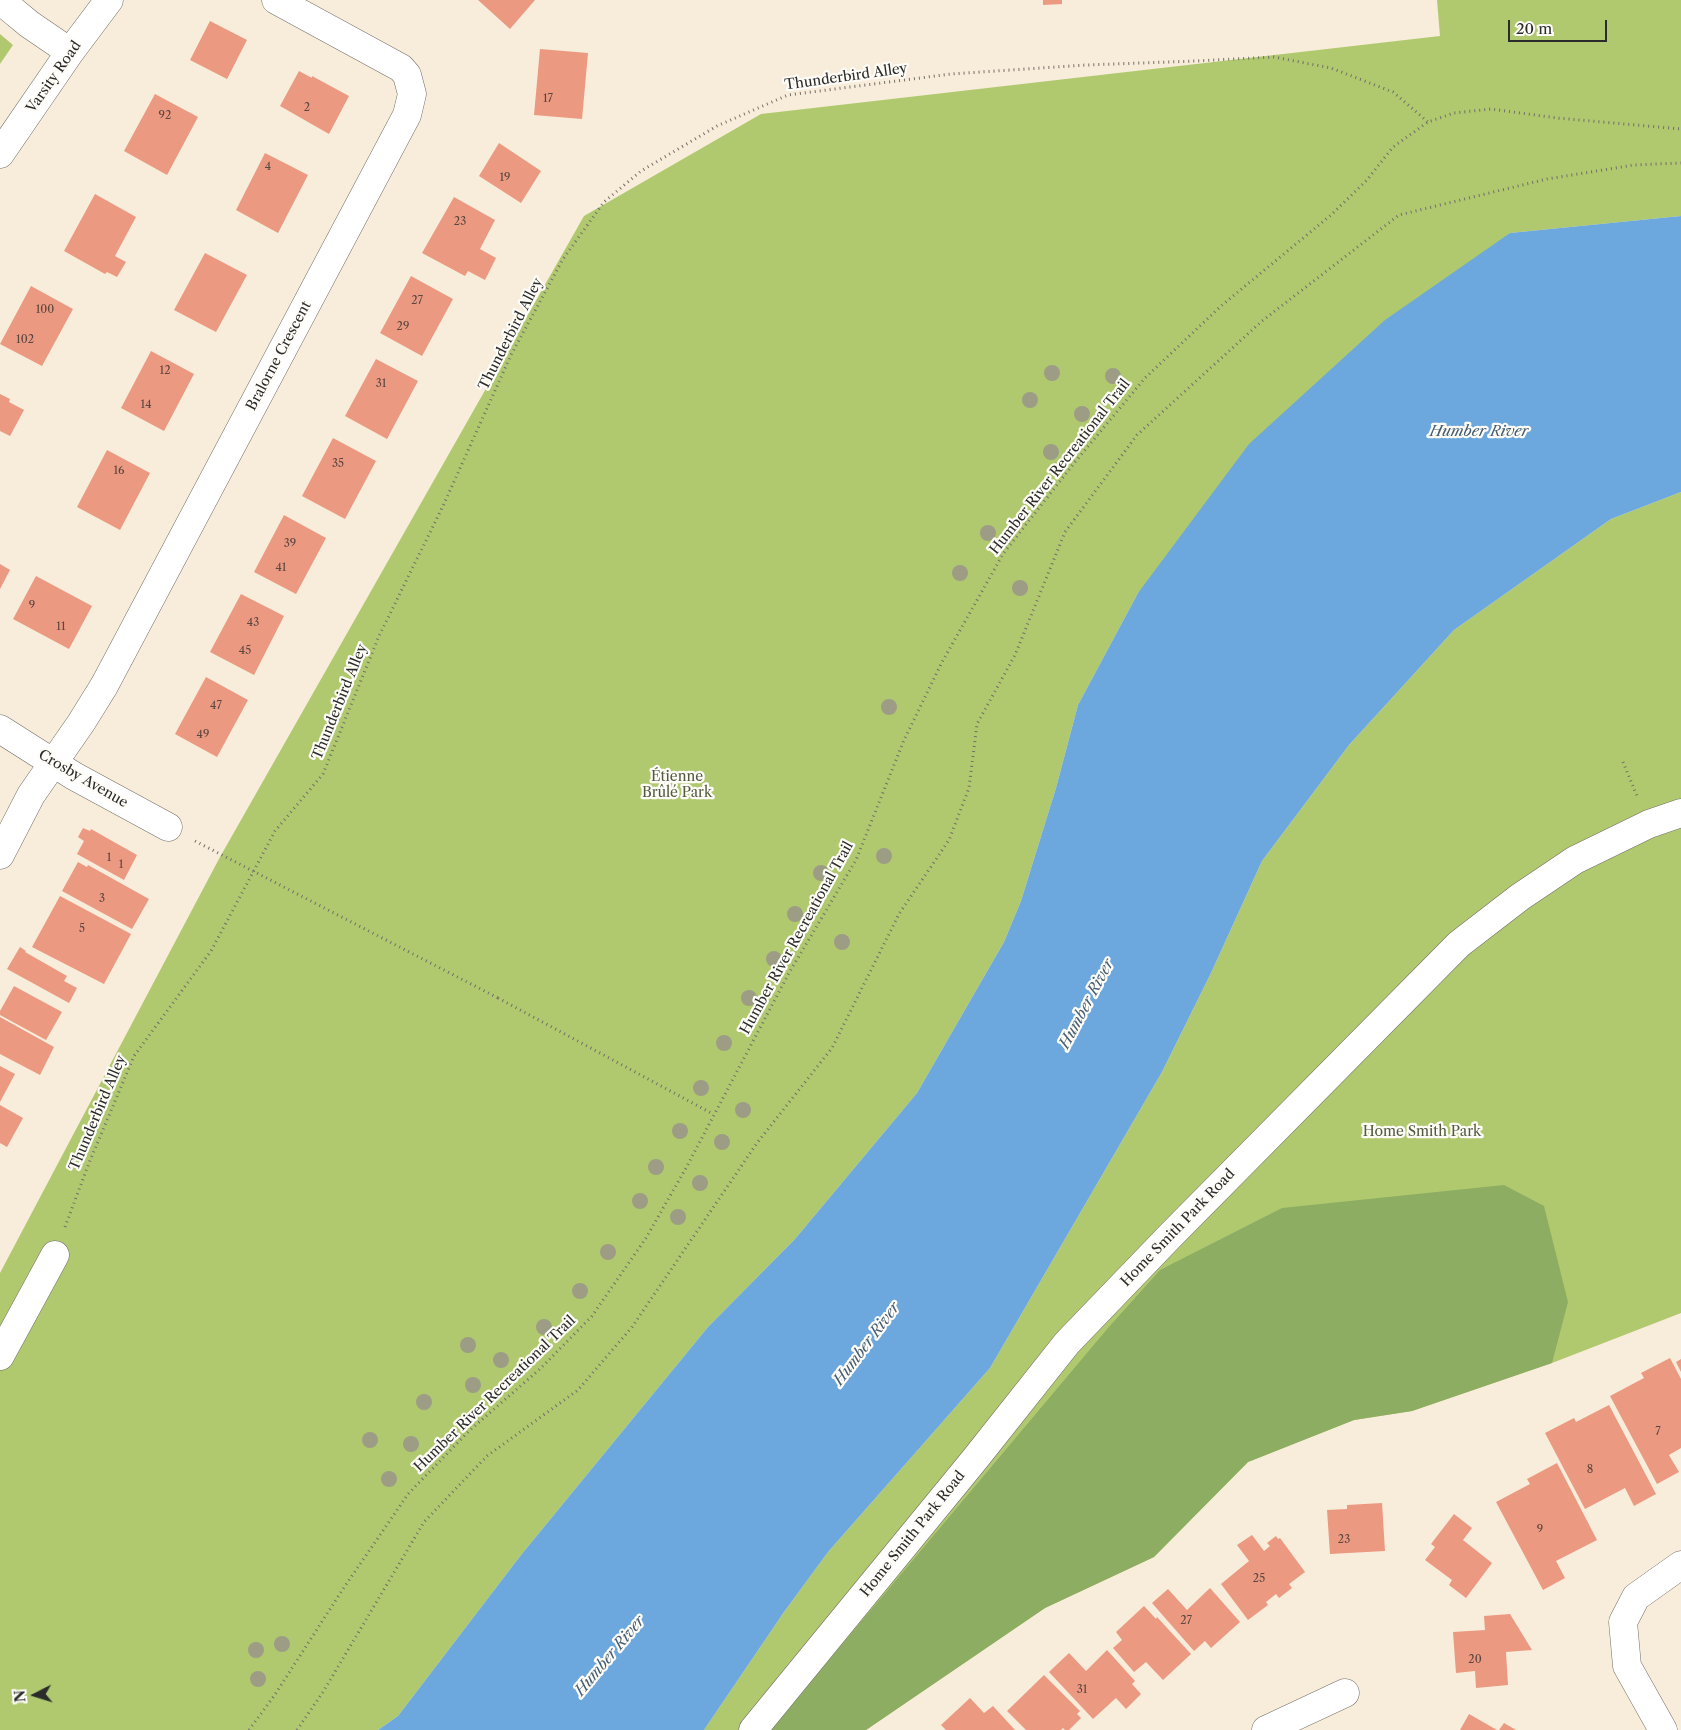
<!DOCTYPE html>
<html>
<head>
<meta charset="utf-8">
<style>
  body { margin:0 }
  #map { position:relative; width:1681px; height:1730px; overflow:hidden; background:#f8ecda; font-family:"Libre Caslon Text",serif }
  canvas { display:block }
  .north { position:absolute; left:10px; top:1670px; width:50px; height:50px; -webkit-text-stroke:4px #fdfcf7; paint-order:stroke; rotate:265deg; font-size:14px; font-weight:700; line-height:20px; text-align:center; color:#2b2b2b }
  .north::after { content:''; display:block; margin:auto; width:18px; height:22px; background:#2b2b2b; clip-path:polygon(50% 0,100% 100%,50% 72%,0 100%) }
  .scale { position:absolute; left:1508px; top:20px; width:99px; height:22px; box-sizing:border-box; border:2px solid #2b2b2b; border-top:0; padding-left:6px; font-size:15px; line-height:18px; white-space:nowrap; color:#2b2b2b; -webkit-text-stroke:4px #fdfcf7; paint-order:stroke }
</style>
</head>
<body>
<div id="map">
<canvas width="1681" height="1730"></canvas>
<div class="north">N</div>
<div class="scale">20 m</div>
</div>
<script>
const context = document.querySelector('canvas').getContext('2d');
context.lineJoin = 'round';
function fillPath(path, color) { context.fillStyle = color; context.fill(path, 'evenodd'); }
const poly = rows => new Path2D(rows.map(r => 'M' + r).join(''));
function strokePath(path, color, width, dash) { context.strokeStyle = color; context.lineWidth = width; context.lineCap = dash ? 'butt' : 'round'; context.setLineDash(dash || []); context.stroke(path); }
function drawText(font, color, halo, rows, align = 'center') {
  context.font = font + ' "Libre Caslon Text",serif'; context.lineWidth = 4.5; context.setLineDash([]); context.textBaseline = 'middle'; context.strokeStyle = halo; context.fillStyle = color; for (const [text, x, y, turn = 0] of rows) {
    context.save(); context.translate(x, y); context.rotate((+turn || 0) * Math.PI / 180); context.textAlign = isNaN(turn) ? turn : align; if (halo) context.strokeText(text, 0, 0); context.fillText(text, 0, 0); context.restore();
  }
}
fillPath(poly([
  [1437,0,1681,0,1681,216,1510,233,1138,593,1078,705,1056,788,1021,901,1004,942,917,1093,795,1239,708,1327,521,1555,398,1716,378,1730,0,1730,0,1273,220,857,584,216,761,114,1440,36],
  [0,34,13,45,0,64],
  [1681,492,1681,1313,1552,1363,1412,1411,1354,1420,1248,1462,1154,1557,1045,1608,866,1730,704,1730,784,1612,828,1552,990,1368,1162,1072,1211,973,1262,861,1349,745,1454,630,1611,519]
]), '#b0c96f');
fillPath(poly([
  [1504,1185,1544,1206,1568,1302,1552,1363,1412,1411,1354,1420,1248,1462,1154,1557,1045,1608,866,1730,770,1730,1108,1328,1160,1270,1282,1208]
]), '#8cad62');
fillPath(poly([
  [1681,216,1681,492,1611,519,1454,630,1349,745,1262,861,1211,973,1162,1072,990,1368,828,1552,784,1612,704,1730,378,1730,398,1716,521,1555,708,1327,795,1239,917,1093,1004,942,1021,901,1056,788,1078,705,1138,593,1249,444,1385,320,1510,233]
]), '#6ca8dd');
fillPath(poly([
  [478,0,535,0,510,29],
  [1043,0,1062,0,1062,4,1043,5],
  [210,21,247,40,227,79,190,60],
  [540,49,588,53,582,119,534,115],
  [299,71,312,78,312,76,349,96,329,134,280,106],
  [155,94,198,117,167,175,124,151],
  [499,143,541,171,521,203,479,176],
  [265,153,308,175,278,233,236,210],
  [95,194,136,217,115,256,126,262,117,277,107,272,105,274,64,251],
  [454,197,495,220,480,249,496,258,485,280,468,271,465,276,422,253],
  [205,253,247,275,216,332,174,310],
  [411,276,453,299,422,356,380,333],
  [31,286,73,309,42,366,0,344],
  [151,351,194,374,164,431,121,408],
  [376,359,418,381,387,439,345,416],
  [0,394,10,399,9,402,24,410,10,436,0,431],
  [333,438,376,461,345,519,302,496],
  [107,450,150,473,120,530,77,507],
  [284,515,326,538,296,594,254,572],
  [0,564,10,570,0,589],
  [36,576,92,606,69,649,13,619],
  [241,594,284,616,254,675,210,652],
  [206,677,248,700,217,757,175,734],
  [83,828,90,831,91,829,137,855,124,880,77,854,84,841,78,837],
  [78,862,87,867,88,865,149,899,132,929,62,891],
  [60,896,131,934,104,984,32,947],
  [20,947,26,951,25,952,67,976,64,981,77,988,69,1003,7,969],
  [14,986,62,1012,46,1040,0,1015,0,1011],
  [0,1017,54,1047,40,1075,0,1054],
  [0,1066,15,1074,0,1102],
  [0,1105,23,1118,7,1147,0,1143],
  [1670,1358,1681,1379,1681,1448,1669,1455,1679,1472,1657,1484,1610,1396,1644,1378,1641,1373],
  [1681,1359,1681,1372,1676,1362],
  [1609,1405,1656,1494,1634,1506,1625,1488,1585,1509,1545,1433,1574,1418,1576,1422],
  [1557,1463,1597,1540,1556,1561,1565,1578,1543,1590,1496,1502,1530,1484,1527,1479],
  [1382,1503,1385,1551,1330,1554,1327,1510,1347,1509,1347,1505],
  [1454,1514,1472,1528,1463,1540,1492,1563,1466,1598,1449,1585,1452,1580,1425,1560,1435,1547,1431,1544],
  [1252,1535,1264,1551,1270,1546,1267,1543,1276,1536,1278,1539,1280,1538,1305,1572,1289,1584,1292,1588,1279,1598,1276,1594,1266,1602,1268,1605,1248,1620,1221,1584,1249,1561,1237,1545],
  [1210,1588,1240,1622,1211,1648,1205,1641,1194,1651,1152,1603,1168,1589,1187,1610],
  [1144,1606,1156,1619,1157,1617,1191,1654,1163,1680,1146,1662,1134,1672,1113,1648,1122,1640,1116,1632],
  [1510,1614,1532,1650,1506,1652,1508,1685,1476,1688,1475,1671,1456,1673,1453,1632,1485,1630,1484,1616],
  [1107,1650,1135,1681,1132,1684,1141,1694,1126,1709,1116,1698,1093,1719,1049,1672,1069,1653,1086,1671],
  [1044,1675,1080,1711,1077,1714,1081,1718,1069,1730,1065,1730,1063,1728,1061,1730,1026,1730,1007,1711],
  [970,1698,984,1713,993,1706,1015,1730,946,1730,941,1725],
  [1469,1714,1497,1730,1460,1730],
  [1504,1723,1516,1730,1499,1730]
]), '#eb9981');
const minor = poly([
  [0,0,29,24,70,52],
  [0,154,70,52,109,0],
  [0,729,74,776,168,827],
  [0,855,31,795,81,723,104,686,407,115,412,94,407,75,401,68,276,0],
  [0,1356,55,1255],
  [753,1730,975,1459,1067,1343,1170,1236,1459,944,1520,897,1575,860,1649,824,1681,813],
  [1266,1730,1345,1693],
  [1663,1730,1627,1666,1623,1622,1636,1597,1681,1565]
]);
strokePath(minor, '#736f68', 29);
strokePath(poly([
  [1623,762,1637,796],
  [195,841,498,998],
  [498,998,713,1114],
  [65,1227,89,1163,134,1056,211,951,275,831,323,774,379,636,443,506,511,355,563,259,604,202,641,171,717,126,788,95,951,74,1086,65,1196,61,1274,57,1331,68,1393,92,1428,122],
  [249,1730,274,1696,343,1589,408,1494,469,1431,541,1368,592,1316,646,1238,686,1168,789,973,856,860,904,740,941,664,1003,554,1075,462,1145,378,1221,306,1331,215,1367,180,1393,147,1428,122,1454,113,1491,109,1557,118,1681,129],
  [297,1730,323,1692,424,1522,487,1456,578,1390,632,1327,757,1143,832,1048,899,914,949,840,969,788,977,724,1015,655,1065,532,1137,435,1262,321,1399,215,1547,179,1634,165,1681,163]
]), '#736f68', 3, [1, 4]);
strokePath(minor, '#fff', 28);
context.fillStyle = '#9d9c85';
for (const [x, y] of [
  [1052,373],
  [1113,376],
  [1030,400],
  [1082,414],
  [1051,452],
  [988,533],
  [960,573],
  [1020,588],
  [889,707],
  [884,856],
  [821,873],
  [795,914],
  [842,942],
  [774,959],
  [749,998],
  [724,1043],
  [701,1088],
  [743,1110],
  [680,1131],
  [722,1142],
  [656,1167],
  [700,1183],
  [640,1201],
  [678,1217],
  [608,1252],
  [580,1291],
  [544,1327],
  [468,1345],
  [501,1360],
  [473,1385],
  [424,1402],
  [370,1440],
  [411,1444],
  [389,1479],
  [282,1644],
  [256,1650],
  [258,1679]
]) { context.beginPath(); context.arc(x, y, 8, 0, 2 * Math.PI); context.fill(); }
drawText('11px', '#5b4640', null, [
  ["17",548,99],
  ["2",307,108],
  ["92",165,116],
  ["4",268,167],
  ["19",505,178],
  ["23",460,222],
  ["27",417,301],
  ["100",45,310],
  ["29",403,327],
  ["102",25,340],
  ["12",165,371],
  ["31",381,384],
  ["14",146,405],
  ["35",338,464],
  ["16",119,471],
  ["39",290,544],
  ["41",281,568],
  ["9",32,606],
  ["43",253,623],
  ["11",61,627],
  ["45",245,651],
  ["47",216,706],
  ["49",203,735],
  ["1",109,858],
  ["1",121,865],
  ["3",102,899],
  ["5",82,929],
  ["7",1658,1432],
  ["8",1590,1470],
  ["9",1540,1530],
  ["23",1344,1540],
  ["25",1259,1579],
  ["27",1186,1621],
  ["20",1475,1660],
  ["31",1082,1690]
]);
drawText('14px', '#2b2b2b', '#fdfcf7', [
  ["Varsity Road",54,77,-55],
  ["Thunderbird Alley",846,77,-8],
  ["Thunderbird Alley",511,334,-63],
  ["Bralorne Crescent",279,356,-62],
  ["Humber River Recreational Trail",1060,467,-52],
  ["Thunderbird Alley",340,702,-68],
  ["Crosby Avenue",83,779,30],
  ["Humber River Recreational Trail",797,938,-61],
  ["Thunderbird Alley",98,1113,-67],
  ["Home Smith Park Road",1178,1228,-46],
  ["Humber River Recreational Trail",495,1394,-44],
  ["Home Smith Park Road",913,1534,-51]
]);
drawText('14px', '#535a3f', '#fdfcf7', [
  ["Étienne",677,777],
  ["Brûlé Park",677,793],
  ["Home Smith Park",1422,1132]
]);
drawText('italic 15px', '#455d72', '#fdfcf7', [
  ["Humber River",1479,432],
  ["Humber River",1087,1004,-62],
  ["Humber River",867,1344,-53],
  ["Humber River",610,1656,-50]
]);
</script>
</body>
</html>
